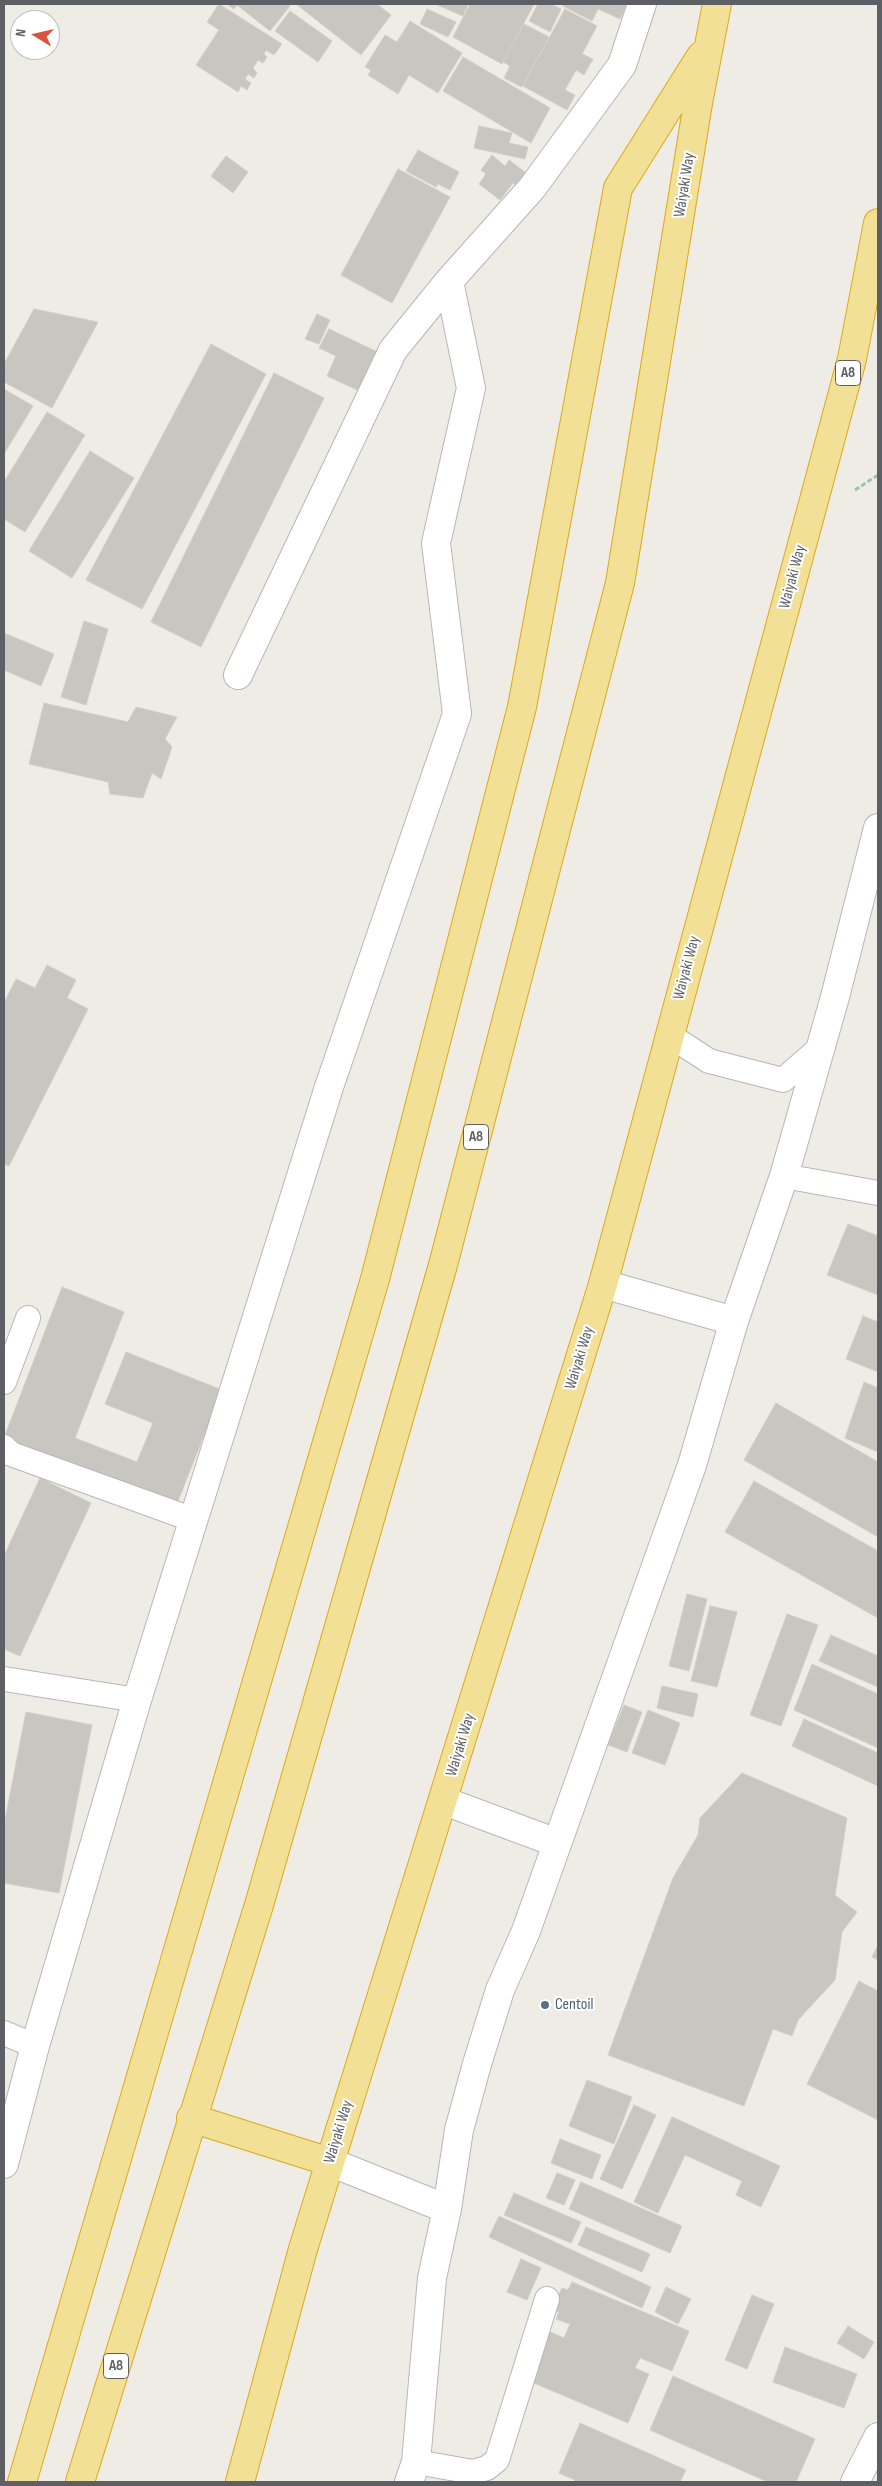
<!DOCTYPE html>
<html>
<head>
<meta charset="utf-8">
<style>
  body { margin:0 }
  #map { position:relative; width:882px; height:2486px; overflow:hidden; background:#eeece5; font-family:"Sofia Sans Condensed",sans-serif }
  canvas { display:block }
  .frame { position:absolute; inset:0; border:5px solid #5d5f64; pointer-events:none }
  .north { position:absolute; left:10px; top:10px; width:50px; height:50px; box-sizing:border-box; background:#fff; border:1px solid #bebfc1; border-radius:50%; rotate:279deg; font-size:14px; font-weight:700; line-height:20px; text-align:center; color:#5d5f64 }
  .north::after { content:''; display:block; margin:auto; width:18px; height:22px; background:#d85440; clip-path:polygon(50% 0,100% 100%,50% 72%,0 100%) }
</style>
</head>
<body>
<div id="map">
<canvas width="882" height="2486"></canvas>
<div class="frame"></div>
<div class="north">N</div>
</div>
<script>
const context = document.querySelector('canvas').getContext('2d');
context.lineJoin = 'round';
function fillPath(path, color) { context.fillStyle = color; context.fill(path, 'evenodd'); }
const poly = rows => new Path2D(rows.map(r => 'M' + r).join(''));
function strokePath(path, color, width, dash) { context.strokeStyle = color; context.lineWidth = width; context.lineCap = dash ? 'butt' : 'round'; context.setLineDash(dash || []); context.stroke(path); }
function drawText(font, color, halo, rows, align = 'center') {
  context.font = font + ' "Sofia Sans Condensed",sans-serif'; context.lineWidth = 4; context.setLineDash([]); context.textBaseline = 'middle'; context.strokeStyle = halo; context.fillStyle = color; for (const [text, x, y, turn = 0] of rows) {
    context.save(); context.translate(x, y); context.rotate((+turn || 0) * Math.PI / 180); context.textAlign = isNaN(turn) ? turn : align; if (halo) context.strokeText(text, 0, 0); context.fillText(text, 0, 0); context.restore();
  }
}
const building = poly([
  [219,4,282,44,274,55,266,50,264,54,267,57,263,63,258,60,253,68,257,73,254,78,248,74,245,79,251,83,247,90,241,86,238,92,196,65,219,30,207,22,219,4],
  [227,4,287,4,290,6,270,31,237,5,234,9,227,4],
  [296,4,377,4,391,15,361,55,296,4],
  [435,4,468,4,463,16,435,4],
  [470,4,534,4,502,64,453,37,470,4],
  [538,4,551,4,561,9,550,32,529,21,538,4],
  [564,4,627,4,620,19,598,9,592,21,563,6,564,4],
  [427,9,456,22,448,37,420,24,427,9],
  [565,9,597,26,582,54,593,59,584,75,576,70,565,90,575,95,567,110,523,86,565,9],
  [290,11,332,41,318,62,275,31,290,11],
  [410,21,462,53,438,93,409,75,398,94,368,75,371,70,365,67,385,35,397,42,410,21],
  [524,24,549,37,522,87,504,78,510,66,503,62,524,24],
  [463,57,550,108,531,143,443,91,463,57],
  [479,126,512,133,509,143,528,147,525,159,474,148,479,126],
  [418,150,459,172,450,190,438,184,436,187,406,171,418,150],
  [492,155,505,166,509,160,526,173,517,186,513,183,500,200,479,184,486,174,481,170,492,155],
  [226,156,248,172,233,193,211,176,226,156],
  [398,169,450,197,392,303,341,275,398,169],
  [34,309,98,322,52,408,4,382,4,364,34,309],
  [317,314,330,320,319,344,305,339,317,314],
  [329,329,384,355,366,394,327,376,336,356,319,348,329,329],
  [211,344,266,374,142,609,86,580,211,344],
  [274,373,324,398,201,647,151,622,274,373],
  [4,389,33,406,4,454,4,389],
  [47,412,85,435,25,532,4,519,4,482,47,412],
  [90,451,134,478,72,578,29,551,90,451],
  [84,621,108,629,86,705,61,697,84,621],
  [4,633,54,654,41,686,4,670,4,633],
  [44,703,128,722,136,707,177,717,165,739,172,747,161,779,152,773,143,798,110,794,108,782,29,764,44,703],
  [47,965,76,980,67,998,88,1009,9,1166,4,1164,4,1003,16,979,35,988,47,965],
  [848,1224,878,1236,878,1295,827,1275,848,1224],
  [62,1287,124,1312,75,1438,137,1462,153,1423,105,1404,126,1352,222,1390,176,1506,4,1438,62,1287],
  [863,1316,878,1322,878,1372,846,1359,863,1316],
  [864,1382,878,1388,878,1452,845,1438,864,1382],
  [776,1403,878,1462,878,1537,744,1460,776,1403],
  [40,1478,91,1503,20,1656,4,1649,4,1556,40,1478],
  [754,1481,878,1551,878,1618,725,1532,754,1481],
  [687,1594,707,1599,689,1671,669,1666,687,1594],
  [710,1606,737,1612,717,1687,691,1681,710,1606],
  [787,1614,818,1625,781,1726,750,1715,787,1614],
  [831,1635,878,1656,878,1687,819,1661,831,1635],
  [812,1664,878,1694,878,1748,794,1710,812,1664],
  [662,1686,698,1694,693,1717,657,1708,662,1686],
  [624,1705,642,1712,627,1752,608,1745,624,1705],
  [648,1710,680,1723,665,1765,632,1753,648,1710],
  [26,1712,92,1725,59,1893,4,1883,4,1825,26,1712],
  [804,1719,878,1753,878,1786,792,1746,804,1719],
  [742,1773,847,1818,835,1895,857,1912,842,1932,835,1980,798,2020,792,2036,773,2029,744,2106,608,2055,673,1878,698,1835,700,1818,742,1773],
  [878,1945,878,1960,872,1957,878,1945],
  [859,1981,878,1991,878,2120,807,2084,859,1981],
  [587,2080,632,2097,614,2144,569,2126,587,2080],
  [634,2105,656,2115,622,2189,600,2179,634,2105],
  [672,2117,780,2166,761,2207,736,2195,742,2181,685,2155,658,2213,634,2202,672,2117],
  [560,2139,601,2155,592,2179,551,2163,560,2139],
  [557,2173,575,2180,564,2205,546,2198,557,2173],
  [581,2182,682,2226,670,2253,569,2209,581,2182],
  [514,2193,581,2222,571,2243,504,2215,514,2193],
  [499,2216,651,2287,642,2308,489,2237,499,2216],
  [586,2227,650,2254,642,2272,578,2245,586,2227],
  [521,2259,541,2268,527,2300,507,2292,521,2259],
  [572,2282,689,2331,672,2371,640,2358,635,2368,649,2374,628,2423,527,2380,548,2331,564,2338,570,2324,556,2319,559,2312,552,2310,562,2288,568,2290,572,2282],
  [666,2287,691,2299,678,2324,655,2312,666,2287],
  [752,2295,774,2304,747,2369,725,2360,752,2295],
  [848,2326,874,2342,864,2359,837,2343,848,2326],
  [785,2347,857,2374,844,2408,773,2382,785,2347],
  [673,2376,815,2439,796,2482,768,2482,650,2430,673,2376],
  [580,2423,686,2470,680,2482,574,2482,575,2480,559,2473,580,2423]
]);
fillPath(building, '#c9c6c2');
strokePath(building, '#d2cec4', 1);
const lane = poly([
  [669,1035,709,1061,783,1080,821,1047],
  [784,1176,878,1193],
  [4,1382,28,1318],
  [4,1447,11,1454,194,1520],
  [4,1679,137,1700],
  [4,2033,35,2046],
  [416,2462,473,2472,487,2468,497,2460,547,2299]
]);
const street = poly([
  [238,675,393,350,449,281,532,188,622,65,642,4],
  [603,1284,734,1321],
  [444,1801,557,1843],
  [330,2162,447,2209],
  [4,2164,35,2046,137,1700,329,1087,457,714,436,543,471,388,449,281],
  [409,2482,416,2462,432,2278,447,2209,459,2130,477,2064,500,1990,526,1931,692,1465,734,1321,784,1176,835,997,878,828],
  [855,2482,878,2437]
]);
const highway = poly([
  [191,2118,330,2162],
  [22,2482,375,1279,522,707,618,188,701,56],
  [80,2482,259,1905,443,1265,620,583,698,103,717,4],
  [240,2482,303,2249,603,1284,852,359,878,223]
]);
strokePath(lane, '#b5b7ba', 26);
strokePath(street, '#b5b7ba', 30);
strokePath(highway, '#dca916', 30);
strokePath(poly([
  [855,490,878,475]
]), '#9ec3ab', 3, [5, 2.5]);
strokePath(lane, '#fff', 24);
strokePath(street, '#fff', 28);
strokePath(highway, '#f3e097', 28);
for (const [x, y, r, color] of [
  [545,2005,5,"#5c6f8a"]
]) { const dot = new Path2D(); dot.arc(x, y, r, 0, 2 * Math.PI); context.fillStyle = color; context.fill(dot); strokePath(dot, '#fff', 2); }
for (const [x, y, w] of [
  [848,373,25],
  [476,1137,25],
  [116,2366,25]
]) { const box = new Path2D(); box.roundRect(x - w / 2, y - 12.5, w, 25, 4); context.fillStyle = '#fff'; context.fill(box); strokePath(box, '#5d5f64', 1); }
drawText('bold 15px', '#5d5f64', null, [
  ["A8",848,373],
  ["A8",476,1137],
  ["A8",116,2366]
]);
drawText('16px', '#5d5f64', '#fff', [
  ["Waiyaki Way",685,185,-81],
  ["Waiyaki Way",793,577,-75],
  ["Waiyaki Way",687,968,-75],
  ["Waiyaki Way",580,1358,-73],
  ["Waiyaki Way",461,1745,-73],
  ["Waiyaki Way",339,2132,-73]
]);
drawText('16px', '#4e5e75', '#fff', [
  ["Centoil",555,2005]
], 'left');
</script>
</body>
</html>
